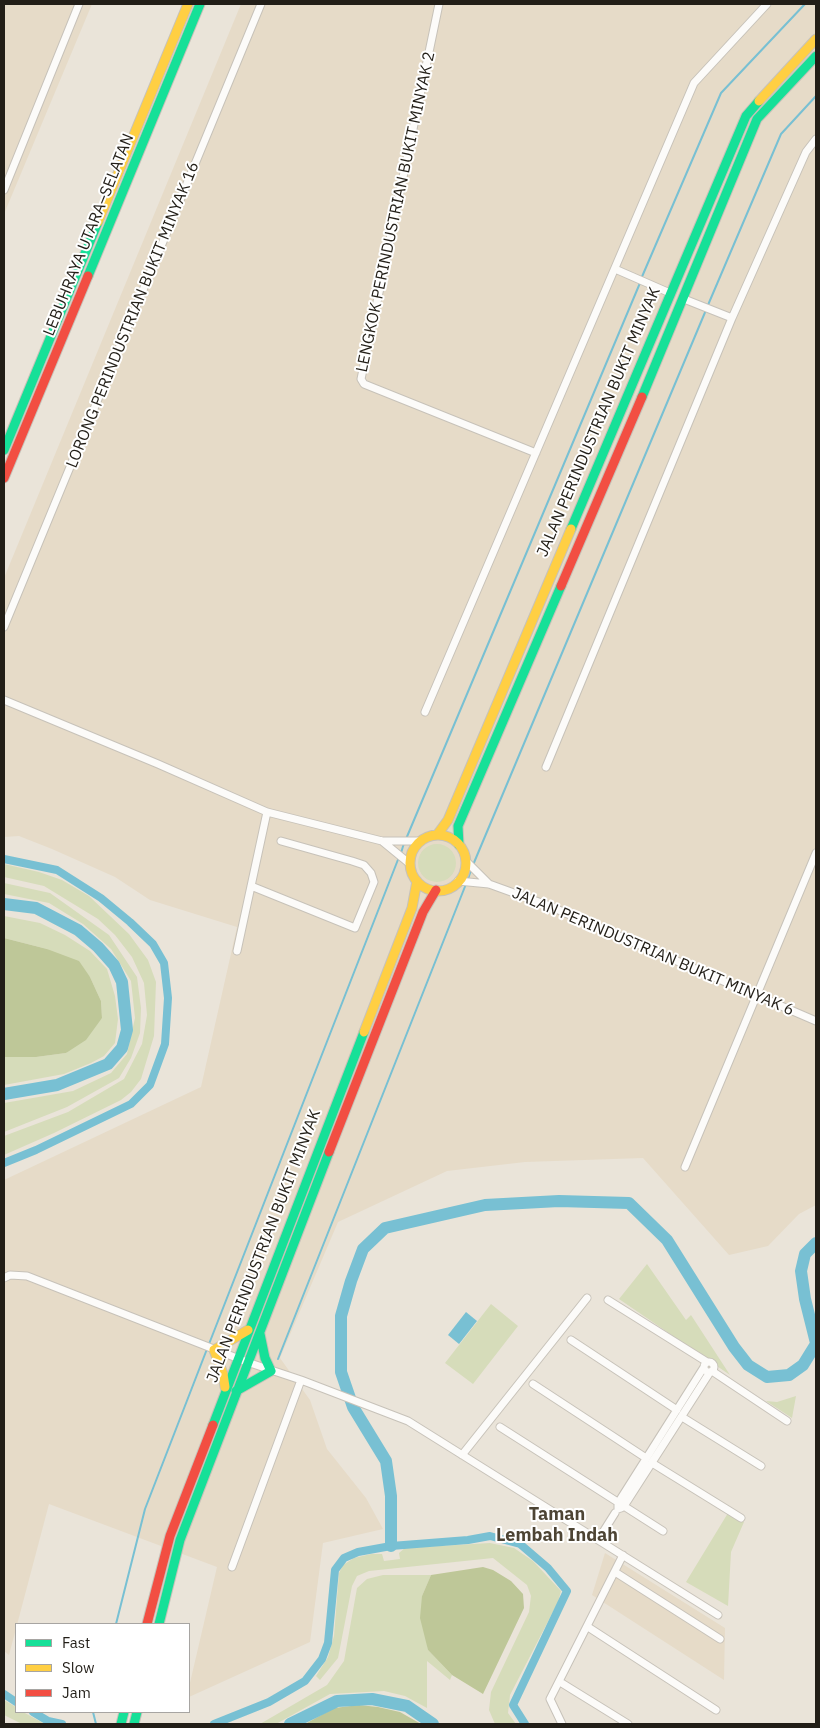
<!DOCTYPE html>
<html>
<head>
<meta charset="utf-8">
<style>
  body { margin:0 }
  #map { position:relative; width:820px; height:1728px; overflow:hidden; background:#eae4d9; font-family:"IBM Plex Sans",sans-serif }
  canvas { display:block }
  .frame { position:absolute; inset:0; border:5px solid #221e17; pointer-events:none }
  .legend { position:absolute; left:15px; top:1623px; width:175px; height:90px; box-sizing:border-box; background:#fff; border:1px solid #a7a5a2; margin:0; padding:6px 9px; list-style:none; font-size:15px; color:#221e17 }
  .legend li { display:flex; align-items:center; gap:10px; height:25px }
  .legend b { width:25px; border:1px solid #a7a5a2 }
</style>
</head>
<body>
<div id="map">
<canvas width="820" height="1728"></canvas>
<div class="frame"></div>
<ul class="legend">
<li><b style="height:6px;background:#16e098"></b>Fast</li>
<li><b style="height:6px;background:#ffcf43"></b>Slow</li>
<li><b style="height:6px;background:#f24e42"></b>Jam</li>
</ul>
</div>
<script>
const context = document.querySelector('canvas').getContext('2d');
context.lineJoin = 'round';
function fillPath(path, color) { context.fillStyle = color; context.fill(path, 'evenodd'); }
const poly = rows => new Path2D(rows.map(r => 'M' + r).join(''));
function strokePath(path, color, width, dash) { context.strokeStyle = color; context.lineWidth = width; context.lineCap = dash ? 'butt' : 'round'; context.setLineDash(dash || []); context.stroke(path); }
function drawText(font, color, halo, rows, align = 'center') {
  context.font = font + ' "IBM Plex Sans",sans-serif'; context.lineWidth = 4; context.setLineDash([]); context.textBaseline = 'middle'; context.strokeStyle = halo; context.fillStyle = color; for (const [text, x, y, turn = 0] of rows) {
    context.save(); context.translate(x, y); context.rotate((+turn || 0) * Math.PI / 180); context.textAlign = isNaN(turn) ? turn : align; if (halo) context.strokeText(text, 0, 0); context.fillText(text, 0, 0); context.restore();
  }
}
fillPath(poly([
  [4,4,92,4,4,214],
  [241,4,816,4,816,1205,799,1214,768,1246,729,1255,643,1158,525,1162,447,1171,338,1222,280,1358,310,1400,327,1449,366,1498,383,1529,323,1543,310,1642,189,1697,189,1687,217,1567,49,1504,9,1655,4,1651,4,1180,201,1087,237,927,150,900,115,877,52,849,19,836,4,837,4,578],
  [605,1553,725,1628,724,1680,592,1595]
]), '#e6dbc8');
fillPath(poly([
  '418 863a19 19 0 1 1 38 0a19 19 0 1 1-38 0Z',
  [4,864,39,872,62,880,89,896,129,934,148,960,156,982,154,1036,141,1079,131,1092,121,1100,54,1133,4,1155,4,1136,68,1112,124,1079,142,1044,147,1015,144,983,132,957,115,935,98,919,44,886,4,877],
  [4,883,50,893,109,935,137,977,141,1008,140,1033,131,1058,119,1078,67,1107,4,1132,4,1103,73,1091,111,1073,127,1054,135,1018,131,981,111,949,83,924,49,903,4,894],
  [4,916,40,923,65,935,90,951,107,969,115,996,118,1019,115,1043,104,1056,91,1063,64,1074,4,1085,4,1057,36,1057,66,1053,102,1018,101,1001,90,977,47,949,4,938],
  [647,1264,686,1320,691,1315,730,1375,619,1299],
  [491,1304,518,1326,473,1384,445,1363],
  [796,1396,792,1418,766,1401,777,1402],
  [728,1513,744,1522,731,1552,728,1606,686,1582],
  [490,1543,514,1548,533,1561,561,1591,558,1602,510,1695,508,1713,516,1724,495,1724,489,1710,491,1692,529,1612,531,1596,527,1585,493,1558,369,1571,357,1576,352,1586,338,1658,320,1680,316,1676,328,1657,334,1636,339,1573,343,1565,354,1558,371,1554,382,1554,384,1561,400,1559,399,1553,405,1548],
  [383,1575,431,1575,422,1596,428,1650,452,1675,450,1680,427,1661,427,1708,405,1696,384,1691,330,1694,276,1724,260,1724,327,1685,344,1661,357,1588,367,1579],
  [4,1700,16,1707,16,1712,23,1712,45,1724,22,1724,4,1715]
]), '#d6dcba');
fillPath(poly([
  [4,938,47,949,79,961,90,977,101,1001,102,1018,86,1040,66,1053,36,1057,4,1057],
  [483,1567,493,1570,511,1581,523,1594,524,1608,483,1694,452,1675,428,1650,420,1618,422,1596,431,1575],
  [359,1705,378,1707,400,1712,421,1724,305,1724,334,1708]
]), '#bec798');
fillPath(poly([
  [466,1312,477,1321,459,1344,448,1335]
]), '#78c0d3');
strokePath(poly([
  [641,279,721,93,805,4],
  [708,305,781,134,816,96],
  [406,839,640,283],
  [401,853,404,843],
  [473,865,706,310],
  [468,879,471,870],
  [209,1344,399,857],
  [278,1359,466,884],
  [116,1624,145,1509,207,1349],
  [93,1712,96,1724]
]), '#78c0d3', 2);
strokePath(poly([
  [4,859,57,870,101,898,130,922,153,944,164,963,168,998,165,1044,150,1085,131,1104,36,1150,4,1163],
  [4,1694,16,1702],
  [33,1712,48,1721,62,1724],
  [214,1724,269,1702,305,1681,322,1659,328,1643,335,1570,344,1558,358,1552,391,1546,468,1540,490,1536,520,1544,548,1568,567,1591,513,1705,525,1724]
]), '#78c0d3', 8);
strokePath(poly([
  [4,904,36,908,78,930,98,947,114,965,122,982,127,1030,122,1048,108,1064,57,1085,4,1094],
  [816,1243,805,1254,801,1271,805,1299,816,1343],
  [391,1546,391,1496,386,1461,353,1407,341,1372,341,1316,351,1281,363,1249,385,1228,485,1205,559,1201,629,1203,667,1240,734,1347,748,1365,767,1377,789,1375,803,1365,816,1344],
  [290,1724,337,1701,372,1699,407,1706,433,1724]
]), '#78c0d3', 12);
const street = poly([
  [439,4,361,379,364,384,536,453],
  [4,190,79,4],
  [615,269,670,293],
  [684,299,732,318],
  [4,627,261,4],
  [4,700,158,764,267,812,382,841,420,841],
  [425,712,694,83,767,4],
  [546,767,732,318,806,152,816,139],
  [382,841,410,864],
  [466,861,489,884],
  [458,881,489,884,547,905,816,1021],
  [251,886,355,928,374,882,371,873,364,865,352,861,281,841],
  [237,951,267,812],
  [685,1167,816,853],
  [4,1278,10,1275,27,1276,247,1362,301,1380,408,1421,718,1615],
  [608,1300,707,1362],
  [571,1340,677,1410],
  '704 1367a5 5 0 1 1 10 0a5 5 0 1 1-10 0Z',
  [712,1371,787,1421],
  [533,1384,646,1458],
  [682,1417,761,1466],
  [500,1427,663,1531],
  [462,1455,587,1298],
  [652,1463,741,1518],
  [621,1508,624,1506,710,1372],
  [618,1509,618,1503,704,1367],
  [598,1540,615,1513],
  [232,1567,301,1380],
  [615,1572,720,1639],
  [588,1627,716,1710],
  [560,1682,628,1724],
  [562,1724,550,1699,623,1555]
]);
const fast = poly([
  [88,276,200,4],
  [642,397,757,119,816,56],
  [4,450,98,222],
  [571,529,746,116,759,101],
  [459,845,458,826,561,586],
  [236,1391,271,1371,265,1358,260,1334],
  [213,1425,364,1032],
  [159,1624,180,1540,329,1152],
  [121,1724,124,1712],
  [134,1724,137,1712]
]);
const slow = poly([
  [759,101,816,39],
  [98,222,188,4],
  [437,835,448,820,571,529],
  '410 863a28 28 0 1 1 56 0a28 28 0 1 1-56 0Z',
  [364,1032,412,908,417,881],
  [225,1387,223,1374,214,1350,248,1330]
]);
const jam = poly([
  [4,478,88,276],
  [561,586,642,397],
  [329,1152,423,912,436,890],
  [147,1624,170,1536,213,1425]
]);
strokePath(street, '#c7c2b9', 9);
strokePath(fast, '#c7c2b9', 11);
strokePath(slow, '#c7c2b9', 11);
strokePath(jam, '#c7c2b9', 11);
strokePath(street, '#fcfbf9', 7);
strokePath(fast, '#16e098', 9);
strokePath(slow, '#ffcf43', 9);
strokePath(jam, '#f24e42', 9);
drawText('16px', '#221e17', '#fff', [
  ["LENGKOK PERINDUSTRIAN BUKIT MINYAK 2",396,212,-78],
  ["LEBUHRAYA UTARA–SELATAN",89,235,-68],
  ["LORONG PERINDUSTRIAN BUKIT MINYAK 16",133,315,-68],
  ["JALAN PERINDUSTRIAN BUKIT MINYAK",599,422,-67],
  ["JALAN PERINDUSTRIAN BUKIT MINYAK 6",653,952,23],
  ["JALAN PERINDUSTRIAN BUKIT MINYAK",264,1246,-69]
]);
drawText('bold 18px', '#4d4434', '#fff', [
  ["Taman",557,1515],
  ["Lembah Indah",557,1536]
]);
</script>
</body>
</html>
